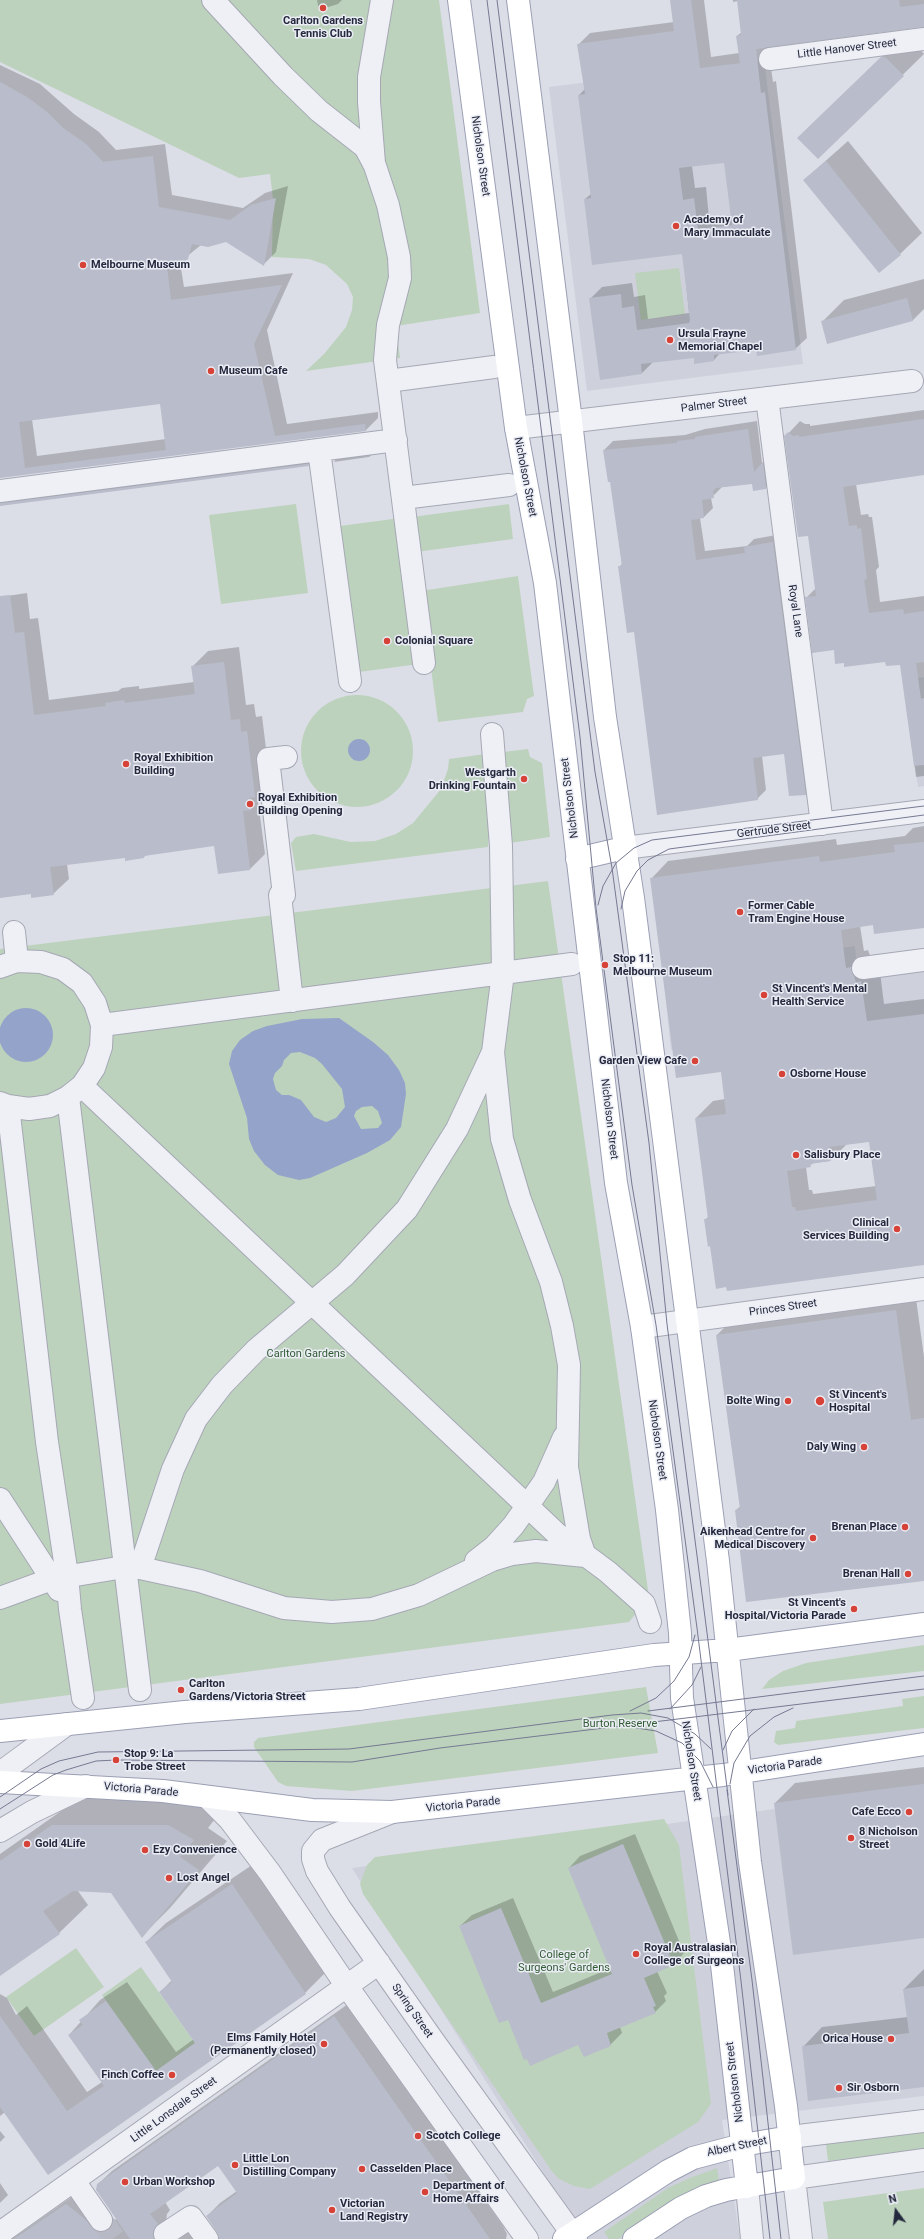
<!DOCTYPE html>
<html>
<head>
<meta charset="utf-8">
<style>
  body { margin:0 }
  #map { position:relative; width:924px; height:2239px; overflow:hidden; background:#dcdee7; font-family:Roboto,sans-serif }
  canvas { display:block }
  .north { position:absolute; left:876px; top:2191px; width:40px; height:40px; -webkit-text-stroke:3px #ebedf5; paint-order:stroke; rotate:345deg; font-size:11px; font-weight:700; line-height:16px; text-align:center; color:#25293e }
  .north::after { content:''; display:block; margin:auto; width:14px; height:18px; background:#25293e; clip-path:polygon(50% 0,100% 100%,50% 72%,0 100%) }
</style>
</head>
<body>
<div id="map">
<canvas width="924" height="2239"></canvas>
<div class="north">N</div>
</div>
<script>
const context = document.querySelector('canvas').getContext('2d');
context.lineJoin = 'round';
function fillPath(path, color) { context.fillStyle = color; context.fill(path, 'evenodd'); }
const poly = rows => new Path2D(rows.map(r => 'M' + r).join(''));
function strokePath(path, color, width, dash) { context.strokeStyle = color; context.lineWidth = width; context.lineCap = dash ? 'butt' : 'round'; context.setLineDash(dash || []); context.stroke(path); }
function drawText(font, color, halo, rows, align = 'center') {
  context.font = font + ' Roboto,sans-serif'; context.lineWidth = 3; context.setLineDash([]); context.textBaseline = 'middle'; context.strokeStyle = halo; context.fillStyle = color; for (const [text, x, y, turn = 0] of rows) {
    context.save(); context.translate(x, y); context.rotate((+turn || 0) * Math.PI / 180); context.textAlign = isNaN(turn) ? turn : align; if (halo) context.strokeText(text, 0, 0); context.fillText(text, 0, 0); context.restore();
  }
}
fillPath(poly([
  [764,60,803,364,587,391,549,87],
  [924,677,924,786,918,787,904,680],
  [855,946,857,969,924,960,924,1016,671,1050,663,973],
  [924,1788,924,2096,722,2120,740,2239,585,2239,352,1868]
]), '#ced0dc');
fillPath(poly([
  [0,0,439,0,480,313,396,326,400,358,306,371,324,354,346,327,352,310,353,297,347,284,326,265,309,259,272,257,273,199,270,174,239,178,0,62],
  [679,268,685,314,641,320,635,273],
  [296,504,308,593,221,604,209,515],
  [509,504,513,539,416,552,412,517],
  [400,518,419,664,359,672,340,526],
  [518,576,534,696,527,699,523,712,438,722,421,591],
  '301 751a56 56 0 1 1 112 0a56 56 0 1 1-112 0Z',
  [528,749,530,757,542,763,550,837,510,843,503,752],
  [485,754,490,812,488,847,296,871,291,843,296,837,314,834,351,842,375,841,396,834,413,823,441,789,448,769,449,759],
  [548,881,649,1597,629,1622,0,1704,0,949],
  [924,1645,924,1671,762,1689,769,1680,783,1671,806,1663],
  [646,1687,658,1753,352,1791,286,1786,278,1782,254,1747,254,1742,258,1738],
  [924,1696,924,1728,778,1745,774,1742,776,1731,795,1728,796,1721,903,1706,902,1699],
  [664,1819,679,1845,711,2104,698,2122,590,2189,574,2186,559,2179,551,2170,363,1894,360,1884,367,1865,375,1857],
  [76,1948,104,1987,34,2036,6,1997],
  [141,1967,195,2043,156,2071,102,1995],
  [924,2132,924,2149,828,2161,826,2144],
  [717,2168,720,2188,664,2207,618,2239,609,2239,604,2232,668,2188,690,2178],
  [924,2188,924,2239,828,2239,823,2202]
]), '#bdd2bd');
fillPath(poly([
  '348 750a11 11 0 1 1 22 0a11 11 0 1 1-22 0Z',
  '-1 1035a27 27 0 1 1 54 0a27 27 0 1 1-54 0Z',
  [339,1018,373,1042,388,1055,399,1070,405,1083,406,1094,401,1127,390,1140,367,1153,310,1178,299,1180,278,1175,265,1165,254,1151,249,1139,247,1118,229,1064,232,1051,240,1040,253,1031,267,1026,302,1019],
  [300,1052,315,1058,322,1064,342,1089,345,1107,336,1118,326,1122,314,1117,301,1100,289,1095,282,1095,276,1090,273,1079,275,1073,282,1066,284,1060,291,1053],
  [372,1106,378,1111,382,1123,378,1128,361,1129,354,1116,356,1111,362,1107]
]), '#94a3ca');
fillPath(poly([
  [317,0,342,0,338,4,319,10],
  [671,0,704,0,711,57,739,53,737,36,742,32,738,1,733,2,733,0,924,0,924,25,768,46,773,82,776,81,807,338,795,349,757,349,720,353,714,360,695,357,653,362,642,373,590,299,602,287,632,283,634,297,645,295,648,319,689,313,683,253,585,199,591,194,579,95,585,89,578,45,590,33,674,22],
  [725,162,731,215,709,218,706,187,695,188,692,166],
  [907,35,924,54,818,158,820,117,903,36],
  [0,65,40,84,74,114,99,132,116,150,165,144,172,195,243,208,265,193,288,186,276,252,263,265,226,241,201,245,180,262,184,287,293,273,267,330,287,424,378,412,378,418,366,430,0,477],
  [161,403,166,439,37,456,32,419],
  [848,141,922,233,900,254,804,180],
  [924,279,924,309,913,320,828,343,822,322,844,300],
  [924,410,924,474,856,484,861,515,868,514,869,517,872,517,879,567,876,570,880,602,924,596,924,776,916,777,901,664,886,661,844,662,834,649,806,598,816,588,809,535,786,436,800,421,805,424,810,424,810,426],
  [757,421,762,463,771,454,775,480,766,488,753,482,722,487,711,498,713,508,704,517,700,518,705,551,747,546,754,539,782,534,814,785,805,794,785,753,762,756,766,790,757,799,635,631,619,567,622,564,611,481,604,450,613,441,685,435,705,429],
  [373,454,369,457,334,462,338,457],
  [312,462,308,465,0,504,0,498],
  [27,593,30,619,38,618,49,700,118,691,122,688,139,686,139,689,194,682,193,666,208,651,239,647,246,705,254,704,256,717,262,716,270,781,266,794,258,801,265,854,250,869,215,845,147,854,144,857,126,857,67,864,69,879,53,894,32,893,0,897,0,597],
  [924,826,924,927,874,924,860,926,864,951,868,950,873,964,879,964,884,1004,924,999,924,1264,711,1245,705,1220,709,1216,696,1118,713,1101,725,1099,722,1071,651,879,668,861,836,839,837,845,905,836,913,828],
  [870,1141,876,1186,813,1194,812,1190,809,1190,806,1167,814,1163,830,1161,847,1144],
  [915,1291,924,1357,924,1580,736,1510,741,1506,717,1335,736,1316],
  [924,1767,924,1937,775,1803,795,1783],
  [81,1797,196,1797,221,1811,208,1828,227,1841,170,1908,142,1936,112,1892,78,1891,88,1905,59,1933,0,1975,0,1854],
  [635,1834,684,1953,673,1965,657,1971,667,1993,664,1996,666,2001,655,2012,620,2027,622,2033,610,2045,578,2044,508,2018,460,1926,472,1915,513,1898,553,1992,611,1968,569,1868,580,1856],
  [252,1865,325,1973,305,1993,48,2174,5,2112,0,2116,0,1994,7,1998,16,2015,27,2006,87,2092,102,2082,69,2035,100,2000,127,1982,176,2052,194,2039,160,1992,172,1980,146,1942,166,1923],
  [924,1969,924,2086,803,2047,822,2027,908,2017,904,1989],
  [348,2004,503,2226,507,2234,506,2239,12,2239,80,2191,109,2218,118,2220,98,2184,112,2171],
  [218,2165,237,2191,220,2203,207,2216,220,2237,216,2238,202,2221,166,2221,167,2214,170,2210,165,2202],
  [0,2131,5,2137,0,2142],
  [0,2183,8,2195,0,2203]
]), '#0003');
fillPath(poly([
  [670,0,691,0,700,68,740,63,736,36,741,35,737,0,899,0,900,7,924,4,924,27,756,49,761,93,765,92,796,350,757,356,756,350,714,355,714,361,694,364,694,358,641,364,642,374,600,380,589,298,621,294,622,308,634,306,637,330,689,323,690,320,682,254,592,265,584,199,591,198,578,95,585,94,577,44,674,31],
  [724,163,732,225,698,229,694,198,683,200,679,168],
  [881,57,885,57,904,76,818,159,797,138],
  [0,82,27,97,46,111,62,127,86,144,103,162,153,156,159,207,230,220,251,205,276,198,264,266,226,242,208,247,192,244,188,259,183,263,167,267,171,300,282,285,254,344,275,436,365,424,366,431,0,478],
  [160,404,166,450,25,468,19,422],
  [826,161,901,255,879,273,803,180],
  [907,298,913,321,827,344,821,321],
  [924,419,924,475,843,487,849,526,857,525,857,529,861,528,867,579,864,580,869,613,903,609,904,614,924,611,924,662,916,663,921,699,924,698,924,765,914,766,900,665,886,666,885,662,844,667,844,663,835,664,834,650,812,653,805,597,816,596,808,536,798,537,784,436,788,432,793,436,799,435,799,437],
  [748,429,754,472,763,462,766,489,753,491,752,484,716,488,713,491,714,498,702,500,704,518,691,520,696,560,745,553,744,547,773,542,806,795,789,796,784,754,753,758,758,800,657,815,634,632,627,633,618,566,622,566,610,482,608,482,603,450,677,443,677,441,695,439,695,437],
  [308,464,309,466,0,506,0,503],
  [10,595,15,633,24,632,34,715,106,706,105,703,124,700,125,703,195,694,191,666,224,662,231,720,240,719,241,732,247,731,255,797,249,798,251,810,243,811,250,870,218,874,214,846,144,856,144,858,125,861,125,858,50,867,54,895,31,898,31,894,0,898,0,596],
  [924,842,924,928,874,934,873,925,841,930,846,968,851,967,856,982,861,981,867,1021,924,1014,924,1265,727,1291,726,1287,716,1289,710,1246,708,1247,704,1219,708,1219,695,1118,726,1114,721,1072,676,1078,650,878,819,856,820,862,895,852,894,845],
  [869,1142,877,1200,796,1211,795,1207,792,1207,787,1171,811,1167,810,1164,830,1161,829,1147],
  [896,1310,911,1420,924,1418,924,1581,746,1602,735,1510,740,1509,716,1335],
  [924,1784,924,1938,793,1955,774,1803],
  [52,1825,168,1825,194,1840,180,1857,199,1870,142,1938,111,1893,73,1891,43,1911,60,1934,0,1976,0,1861],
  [623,1844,674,1965,644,1978,656,2006,653,2007,656,2013,607,2033,611,2046,584,2057,578,2045,530,2066,527,2059,524,2060,508,2020,499,2023,459,1926,501,1908,541,2003,612,1974,568,1868],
  [232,1884,306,1994,48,2175,0,2107,0,2016,67,2111,104,2086,68,2035,83,2025,79,2020,106,2001,156,2071,195,2043,159,1992,172,1982,145,1942],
  [924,1986,924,2087,808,2101,802,2046,909,2033,903,1989],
  [334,2016,490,2239,219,2239,217,2232,206,2216,237,2193,218,2166,150,2214,158,2224,154,2229,154,2239,130,2239,96,2190,97,2184],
  [66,2204,86,2220,95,2231,102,2232,110,2239,14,2239]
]), '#b9bcca');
strokePath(poly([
  [101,2220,115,2239]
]), '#b7bac5', 22, [22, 11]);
const minor = poly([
  [213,0,283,76,319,111,365,147,375,166,388,205,399,257,400,278,388,325,385,360,424,663],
  [770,59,924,39],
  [374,163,369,102,369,77,382,0],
  [388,381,494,367],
  [767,398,822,824],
  [516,428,912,381],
  [319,450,350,681],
  [0,491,396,440],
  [403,498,509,485],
  [624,848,924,811],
  [280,895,292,1001],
  [284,895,268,759,286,757],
  [14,932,17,961],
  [0,967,17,961,41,962,63,969,82,983,95,1003,102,1025,101,1047,94,1068,82,1086,68,1097,50,1106,29,1109,8,1106,0,1103],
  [863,968,924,960],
  [102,1025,572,964],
  [82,1086,557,1534,608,1572,644,1604,650,1622],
  [68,1097,140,1690],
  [8,1106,47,1442,67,1575,70,1609,83,1698],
  [642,1327,924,1289],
  [0,1499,59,1590],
  [476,1561,494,1547,513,1526,528,1505,544,1482,564,1437],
  [140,1568,173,1469,196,1419,222,1385,256,1350,345,1275,407,1209,457,1129,493,1052,503,973,501,846,492,734],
  [0,1598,52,1579,124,1567,140,1568,200,1581,284,1608,332,1612,372,1609,419,1595,492,1560,512,1554,536,1551,585,1556,579,1539,567,1467,569,1365,562,1326,551,1282,520,1200,502,1139,493,1052],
  [0,1773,67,1724],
  [207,1797,230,1820,270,1873,346,1985,527,2239],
  [392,1812,322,1840,313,1851,313,1859,317,1871,340,1908,432,2039,576,2239],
  [0,1831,32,1812,86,1786],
  [790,2137,924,2121],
  [74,2181,101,2220],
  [747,2187,752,2239],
  [0,2233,379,1963],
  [165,2234,191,2217,207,2239],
  [801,2239,794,2178,924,2160]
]);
const major = poly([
  [459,0,516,428,545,583,616,1183,642,1327,667,1510,680,1633,682,1698,721,1956,747,2187],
  [518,0,571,421,605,717,633,898,718,1561,750,1862,786,2106,794,2178,726,2190,706,2196,681,2208,634,2239],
  [577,859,624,848],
  [0,1731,185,1712,359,1699,654,1655,728,1650,924,1624],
  [0,1782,163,1791,312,1810,392,1812,723,1775,924,1744],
  [564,2239,668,2171,693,2158,742,2145,790,2137]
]);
strokePath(minor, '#a5a8b4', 24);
strokePath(major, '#9b9fb4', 24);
strokePath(minor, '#eff0f5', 22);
strokePath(major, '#fff', 22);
strokePath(poly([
  [487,0,580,737,596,908,632,1185,656,1325,697,1628,741,1981,770,2239],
  [497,0,595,772,612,868,649,1143,667,1324,728,1795],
  [598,905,603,886,616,863,634,848,652,840,924,806],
  [621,909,625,891,637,871,648,860,669,849,924,815],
  [670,1709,692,1685,701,1667],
  [630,1711,656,1698,674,1681,689,1657,695,1635],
  [648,1711,924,1676],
  [637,1728,656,1731,682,1743,700,1761,713,1787],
  [723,1750,732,1731,754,1709],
  [730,1784,734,1763,750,1736,774,1717,793,1708],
  [727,1790,752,1980,781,2239],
  [0,1797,41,1769,59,1761,98,1752,349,1749,612,1715,641,1713,668,1718,695,1734,711,1749],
  [0,1809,53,1775,66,1770,96,1761,116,1760,352,1762,440,1748,924,1689]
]), '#757992', 1);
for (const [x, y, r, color] of [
  [323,8,4,"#d64237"],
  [676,226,4,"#d64237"],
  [83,265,4,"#d64237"],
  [670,340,4,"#d64237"],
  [211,371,4,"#d64237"],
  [387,641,4,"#d64237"],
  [126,764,4,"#d64237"],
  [524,779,4,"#d64237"],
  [250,804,4,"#d64237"],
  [740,912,4,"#d64237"],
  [605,965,4,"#d64237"],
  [764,995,4,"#d64237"],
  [695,1061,4,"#d64237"],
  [782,1074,4,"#d64237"],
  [796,1155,4,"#d64237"],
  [897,1229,4,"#d64237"],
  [788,1401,4,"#d64237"],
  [820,1401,5,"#d64237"],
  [864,1447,4,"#d64237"],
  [905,1527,4,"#d64237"],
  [813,1538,4,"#d64237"],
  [908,1574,4,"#d64237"],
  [854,1609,4,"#d64237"],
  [181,1690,4,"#d64237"],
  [116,1760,4,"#d64237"],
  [909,1812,4,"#d64237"],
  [851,1838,4,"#d64237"],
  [27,1844,4,"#d64237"],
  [145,1850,4,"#d64237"],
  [169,1878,4,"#d64237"],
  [636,1954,4,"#d64237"],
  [891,2039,4,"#d64237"],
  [324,2044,4,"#d64237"],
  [172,2075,4,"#d64237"],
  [839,2088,4,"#d64237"],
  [418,2136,4,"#d64237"],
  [235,2165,4,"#d64237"],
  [362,2169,4,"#d64237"],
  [125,2182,4,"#d64237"],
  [425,2192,4,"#d64237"],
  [332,2210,4,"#d64237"]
]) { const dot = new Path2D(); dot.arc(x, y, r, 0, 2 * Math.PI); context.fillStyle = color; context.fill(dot); strokePath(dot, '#ebedf5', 1.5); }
drawText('bold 11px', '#25293e', '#ebedf5', [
  ["Carlton Gardens",323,21,"center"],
  ["Tennis Club",323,34,"center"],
  ["Academy of",684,220],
  ["Mary Immaculate",684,233],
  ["Melbourne Museum",91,265],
  ["Ursula Frayne",678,334],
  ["Memorial Chapel",678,347],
  ["Museum Cafe",219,371],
  ["Colonial Square",395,641],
  ["Royal Exhibition",134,758],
  ["Building",134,771],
  ["Westgarth",516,773,"right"],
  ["Drinking Fountain",516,786,"right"],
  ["Royal Exhibition",258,798],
  ["Building Opening",258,811],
  ["Former Cable",748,906],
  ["Tram Engine House",748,919],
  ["Stop 11:",613,959],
  ["Melbourne Museum",613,972],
  ["St Vincent's Mental",772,989],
  ["Health Service",772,1002],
  ["Garden View Cafe",687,1061,"right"],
  ["Osborne House",790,1074],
  ["Salisbury Place",804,1155],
  ["Clinical",889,1223,"right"],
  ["Services Building",889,1236,"right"],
  ["St Vincent's",829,1395],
  ["Hospital",829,1408],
  ["Bolte Wing",780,1401,"right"],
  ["Daly Wing",856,1447,"right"],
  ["Brenan Place",897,1527,"right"],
  ["Aikenhead Centre for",805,1532,"right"],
  ["Medical Discovery",805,1545,"right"],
  ["Brenan Hall",900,1574,"right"],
  ["St Vincent's",846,1603,"right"],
  ["Hospital/Victoria Parade",846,1616,"right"],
  ["Carlton",189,1684],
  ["Gardens/Victoria Street",189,1697],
  ["Stop 9: La",124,1754],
  ["Trobe Street",124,1767],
  ["Cafe Ecco",901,1812,"right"],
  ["8 Nicholson",859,1832],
  ["Street",859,1845],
  ["Gold 4Life",35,1844],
  ["Ezy Convenience",153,1850],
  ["Lost Angel",177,1878],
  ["Royal Australasian",644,1948],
  ["College of Surgeons",644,1961],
  ["Elms Family Hotel",316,2038,"right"],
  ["(Permanently closed)",316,2051,"right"],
  ["Orica House",883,2039,"right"],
  ["Finch Coffee",164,2075,"right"],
  ["Sir Osborn",847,2088],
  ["Scotch College",426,2136],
  ["Little Lon",243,2159],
  ["Distilling Company",243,2172],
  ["Casselden Place",370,2169],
  ["Urban Workshop",133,2182],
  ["Department of",433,2186],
  ["Home Affairs",433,2199],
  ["Victorian",340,2204],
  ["Land Registry",340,2217]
], 'left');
drawText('11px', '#25293e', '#ebedf5', [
  ["Little Hanover Street",847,49,-7],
  ["Nicholson Street",480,156,82],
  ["Palmer Street",714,405,-7],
  ["Nicholson Street",525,477,79],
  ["Royal Lane",795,611,82],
  ["Nicholson Street",570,798,-97],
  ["Gertrude Street",774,830,-7],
  ["Nicholson Street",609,1119,83],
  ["Princes Street",783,1308,-8],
  ["Nicholson Street",657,1440,82],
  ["Nicholson Street",691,1761,81],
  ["Victoria Parade",785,1766,-8],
  ["Victoria Parade",141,1790,5],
  ["Victoria Parade",463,1805,-6],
  ["Spring Street",412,2011,55],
  ["Nicholson Street",735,2082,-97],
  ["Little Lonsdale Street",174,2110,-36],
  ["Albert Street",737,2147,-12]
]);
drawText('11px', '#315b33', '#ebedf5', [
  ["Carlton Gardens",306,1354],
  ["Burton Reserve",620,1724],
  ["College of",564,1955],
  ["Surgeons' Gardens",564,1968]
]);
</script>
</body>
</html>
